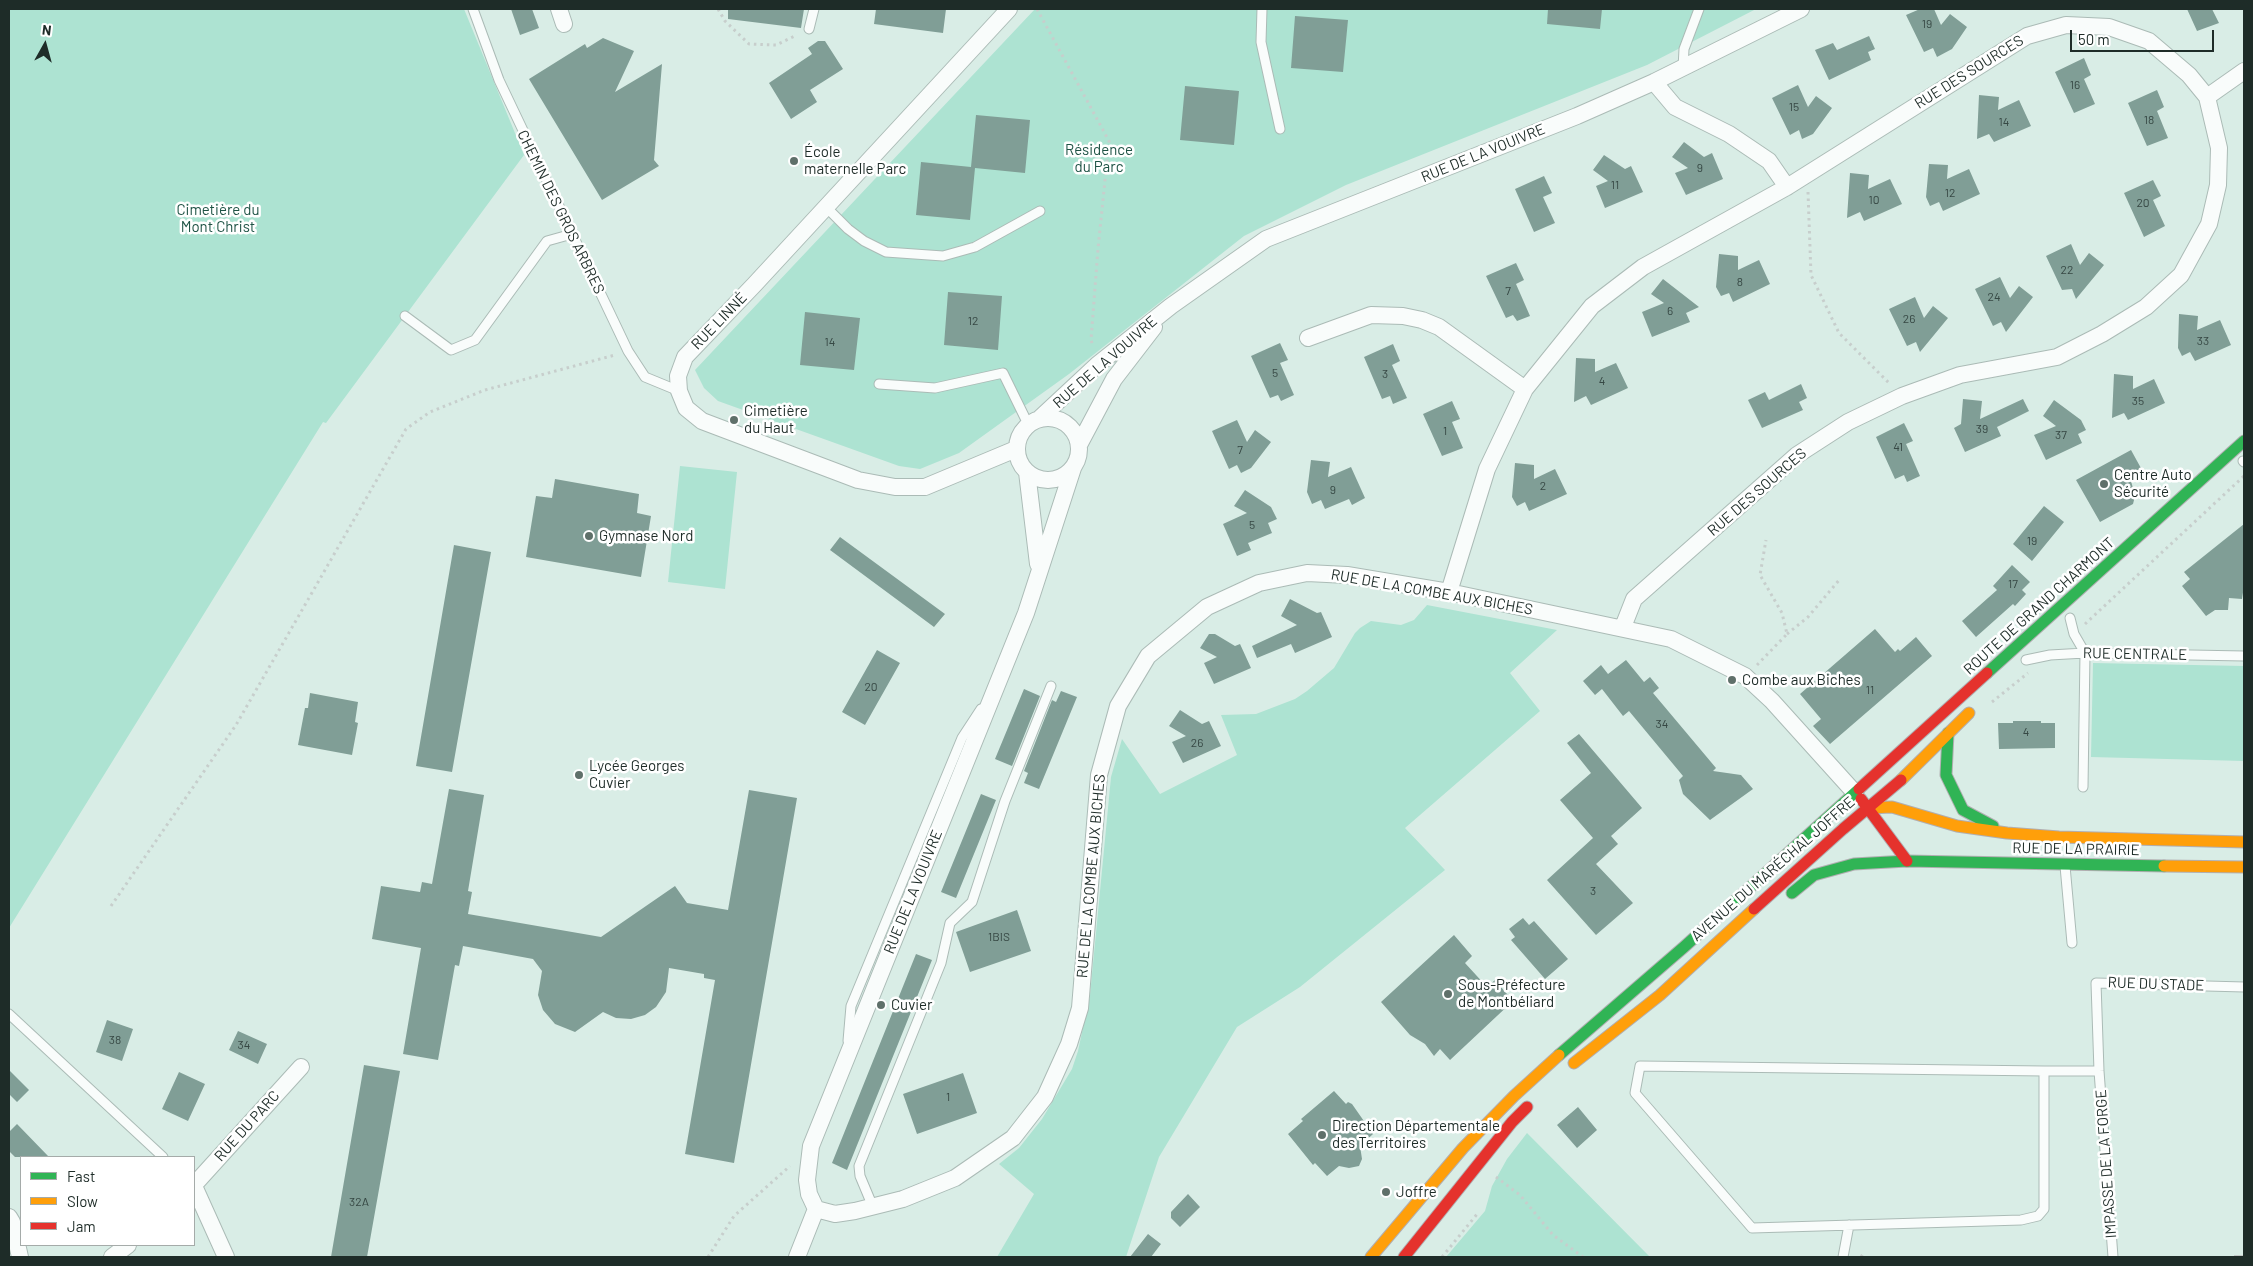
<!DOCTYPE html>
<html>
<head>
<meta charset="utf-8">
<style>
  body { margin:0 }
  #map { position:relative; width:2253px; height:1266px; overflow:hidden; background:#d9ede6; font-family:Barlow,sans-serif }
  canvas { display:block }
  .frame { position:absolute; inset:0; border:10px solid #1e2c28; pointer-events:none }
  .legend { position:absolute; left:20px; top:1156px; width:175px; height:90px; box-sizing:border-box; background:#fff; border:1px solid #a5aba9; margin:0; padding:6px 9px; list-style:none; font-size:15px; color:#1e2c28 }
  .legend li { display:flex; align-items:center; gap:10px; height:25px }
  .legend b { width:25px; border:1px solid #a5aba9 }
  .north { position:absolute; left:20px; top:20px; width:50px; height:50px; -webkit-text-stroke:4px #fff; paint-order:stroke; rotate:7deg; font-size:14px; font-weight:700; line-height:20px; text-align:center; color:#1e2c28 }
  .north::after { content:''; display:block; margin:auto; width:18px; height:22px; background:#1e2c28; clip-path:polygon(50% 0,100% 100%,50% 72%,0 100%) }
  .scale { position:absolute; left:2070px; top:30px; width:144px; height:22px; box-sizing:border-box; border:2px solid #1e2c28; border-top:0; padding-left:6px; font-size:15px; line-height:18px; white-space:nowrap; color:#1e2c28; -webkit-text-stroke:4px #fff; paint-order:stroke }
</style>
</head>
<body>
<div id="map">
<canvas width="2253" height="1266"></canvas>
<div class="frame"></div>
<ul class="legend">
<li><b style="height:6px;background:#30b455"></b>Fast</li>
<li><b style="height:6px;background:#ff9f0a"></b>Slow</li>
<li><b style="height:6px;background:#e5322d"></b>Jam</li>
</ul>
<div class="north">N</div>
<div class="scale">50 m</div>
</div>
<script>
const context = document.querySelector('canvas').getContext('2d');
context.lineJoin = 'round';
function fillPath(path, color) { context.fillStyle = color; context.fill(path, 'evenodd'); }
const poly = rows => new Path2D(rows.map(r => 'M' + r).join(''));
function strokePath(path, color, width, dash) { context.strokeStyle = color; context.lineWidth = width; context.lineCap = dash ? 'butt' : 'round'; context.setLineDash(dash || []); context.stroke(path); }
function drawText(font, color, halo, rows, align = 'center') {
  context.font = font + ' Barlow,sans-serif'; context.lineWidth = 5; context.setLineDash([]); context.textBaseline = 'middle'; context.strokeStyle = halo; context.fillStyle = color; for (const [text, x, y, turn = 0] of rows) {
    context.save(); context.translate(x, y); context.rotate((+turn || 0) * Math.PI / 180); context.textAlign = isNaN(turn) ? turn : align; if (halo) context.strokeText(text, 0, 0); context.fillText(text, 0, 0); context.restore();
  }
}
fillPath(poly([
  [9,9,464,9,524,155,326,423,323,422,9,928],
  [1035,9,1756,9,1647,65,1346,185,1244,236,1069,374,959,453,920,469,899,466,718,401,704,388,695,370],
  [680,466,737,472,725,589,668,582],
  [1427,605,1557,630,1510,673,1540,711,1405,828,1445,870,1300,987,1237,1027,1159,1157,1126,1257,997,1257,1034,1194,999,1164,1019,1148,1042,1119,1072,1069,1078,1051,1090,995,1111,777,1122,739,1160,794,1237,755,1221,715,1256,714,1295,699,1307,691,1334,668,1355,633,1360,628,1371,621,1401,625,1414,620],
  [2093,663,2244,666,2244,761,2091,757],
  [1527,1133,1650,1257,1446,1257,1485,1211,1492,1186,1507,1159]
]), '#ade3d2');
fillPath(poly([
  [511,9,532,9,539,28,520,35],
  [728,9,804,9,801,28,728,19],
  [876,9,946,9,943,33,874,24],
  [1548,9,1602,9,1600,29,1547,24],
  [1920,9,1934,9,1941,25,1950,14,1967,27,1952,49,1937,57,1933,48,1924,52,1906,15],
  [2187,9,2212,9,2219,23,2197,31],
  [1295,16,1348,20,1343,72,1291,68],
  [1869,36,1875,49,1868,52,1871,60,1829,80,1815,50,1833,43,1837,50],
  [603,38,634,51,615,92,662,64,654,160,659,166,602,200,529,79,585,44,587,48],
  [818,41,825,41,843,69,810,90,817,102,791,119,769,83,812,54,808,48],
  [2084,58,2091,75,2084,79,2095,104,2074,113,2055,72],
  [1798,85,1808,107,1816,96,1832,108,1813,134,1802,139,1799,130,1790,135,1772,98],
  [1185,86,1239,91,1234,145,1180,140],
  [2157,90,2164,107,2157,111,2168,138,2147,146,2128,103],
  [1979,95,1999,97,1998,110,2019,100,2031,126,1994,142,1989,134,1977,139],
  [976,115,1030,120,1025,173,975,168,970,220,916,215,921,162,971,167],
  [1684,142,1704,157,1712,153,1723,179,1686,195,1675,173,1688,168,1672,157],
  [1604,155,1625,169,1631,166,1643,192,1605,208,1596,186,1608,181,1593,170],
  [1929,164,1948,165,1947,179,1969,169,1980,194,1943,211,1939,202,1930,206,1926,197],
  [1850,173,1869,175,1868,189,1890,179,1902,204,1864,221,1860,212,1847,218],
  [1544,176,1552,193,1543,197,1555,223,1534,232,1515,189],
  [2153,180,2161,196,2153,200,2165,226,2144,237,2124,193],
  [2071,244,2080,265,2089,253,2104,265,2076,299,2072,289,2062,290,2046,256],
  [1719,254,1738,256,1738,270,1759,260,1770,284,1733,302,1729,293,1721,296,1716,287],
  [1516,263,1524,280,1516,284,1530,316,1517,321,1513,315,1506,318,1486,276],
  [2000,277,2010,298,2019,286,2033,297,2006,332,2001,322,1993,326,1975,289],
  [1663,279,1699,307,1686,313,1690,322,1652,337,1642,312,1664,303,1651,294],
  [948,292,1002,296,998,350,944,345],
  [1915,297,1924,318,1933,306,1948,318,1920,352,1916,342,1907,346,1889,309],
  [805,312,860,318,854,370,800,365],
  [2179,314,2198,316,2197,330,2220,320,2231,345,2195,361,2190,352,2182,356,2178,348],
  [1280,343,1288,360,1280,363,1294,395,1281,401,1278,395,1270,398,1251,356],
  [1393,344,1400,361,1392,365,1407,398,1393,404,1390,396,1382,399,1364,357],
  [1576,358,1595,359,1595,372,1616,363,1628,388,1591,405,1586,396,1574,402],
  [2114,374,2133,376,2133,389,2154,379,2165,403,2128,420,2124,413,2112,418],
  [1801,384,1807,398,1799,402,1803,410,1762,428,1748,400,1765,392,1769,400],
  [1963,399,1982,401,1980,419,2023,399,2029,411,1997,427,2001,436,1965,452,1954,428,1961,424],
  [2054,400,2081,420,2086,430,2078,434,2082,443,2046,460,2034,435,2056,426,2043,416],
  [1452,401,1460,419,1452,422,1463,448,1442,456,1423,414],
  [1237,420,1247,442,1255,430,1271,442,1251,468,1241,473,1237,465,1229,469,1212,431],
  [1904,423,1913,441,1906,444,1920,476,1907,482,1904,475,1895,479,1876,437],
  [2131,450,2142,470,2130,477,2135,496,2133,504,2100,522,2076,480],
  [1311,460,1330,462,1328,477,1351,467,1365,498,1352,505,1349,499,1325,509,1321,500,1312,504,1307,492],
  [1515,463,1534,465,1534,479,1555,469,1567,494,1529,511,1525,502,1517,506,1512,497],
  [555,479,639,494,637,513,651,516,641,577,526,557,536,496,552,498],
  [1245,490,1271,507,1277,519,1268,523,1272,533,1248,543,1251,550,1237,556,1223,524,1247,513,1234,506],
  [2044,506,2064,522,2032,561,2013,544],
  [2244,524,2244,586,2242,599,2229,598,2228,610,2215,610,2206,616,2182,586,2190,579,2184,572],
  [840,537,945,614,934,627,830,550],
  [454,545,491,552,452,772,416,766],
  [2012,565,2030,582,2022,590,2026,594,2015,606,2013,604,1976,637,1962,621,1997,590,1993,586],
  [1290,599,1317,613,1321,612,1332,637,1295,653,1291,644,1257,658,1252,646,1297,625,1281,616],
  [1875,629,1895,652,1898,649,1900,651,1916,637,1932,656,1830,744,1813,726,1821,719,1800,694],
  [1209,634,1215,634,1235,646,1240,644,1251,668,1214,684,1204,663,1217,657,1200,648],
  [877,650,900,663,865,725,842,712],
  [1626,660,1644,682,1650,677,1659,688,1653,693,1716,768,1713,771,1741,775,1753,789,1710,820,1683,794,1679,780,1683,776,1629,711,1623,716,1602,689,1595,695,1583,681,1601,665,1608,674],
  [1024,689,1040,696,1012,766,995,759],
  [1061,691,1077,697,1039,789,1024,783,1028,773,1024,771,1052,700,1056,702],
  [310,693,358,702,355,722,358,723,352,755,298,745,305,708,308,708],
  [1180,710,1202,724,1209,721,1221,746,1183,763,1172,742,1186,736,1169,726],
  [2013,721,2041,721,2041,723,2055,723,2055,748,1999,749,1998,723,2013,723],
  [1579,734,1642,808,1611,836,1618,844,1596,864,1633,903,1596,935,1547,880,1593,838,1560,800,1591,773,1567,743],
  [449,789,484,795,468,891,472,892,468,914,601,937,675,886,687,903,728,910,749,790,797,798,734,1163,685,1154,715,980,704,978,704,974,669,968,666,992,656,1007,645,1015,631,1019,616,1018,603,1012,575,1032,555,1024,543,1010,538,995,542,971,533,959,463,946,459,966,455,965,438,1060,403,1054,421,948,372,939,381,886,420,892,422,882,432,884],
  [981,794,996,800,956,898,941,892],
  [1017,910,1031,951,970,972,956,932],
  [1523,918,1529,925,1534,921,1568,959,1545,979,1511,940,1515,937,1509,929],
  [1454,935,1472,956,1465,963,1487,987,1495,980,1513,1001,1450,1060,1440,1049,1434,1056,1425,1044,1410,1035,1381,1002],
  [916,954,932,960,847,1170,832,1163],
  [107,1020,133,1029,122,1061,96,1052],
  [238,1031,267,1044,258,1064,229,1050],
  [364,1065,400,1071,367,1257,331,1257],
  [9,1070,29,1090,17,1102,9,1094],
  [179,1072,205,1084,188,1121,162,1109],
  [963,1073,977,1113,917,1134,903,1094],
  [1334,1091,1346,1104,1348,1102,1352,1104,1373,1134,1360,1146,1362,1159,1359,1166,1349,1168,1339,1166,1327,1176,1315,1163,1313,1165,1288,1134,1303,1121,1301,1119],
  [1578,1107,1597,1130,1577,1148,1557,1125],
  [17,1124,49,1157,15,1157,9,1151,9,1132],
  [1188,1194,1200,1207,1180,1227,1171,1218,1171,1212],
  [1148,1234,1161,1244,1151,1257,1130,1257]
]), '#809e96');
const lane = poly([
  [473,9,499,80,628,351,645,377,679,391],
  [1262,9,1261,42,1280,129],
  [809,29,814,9],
  [1683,68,1684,49,1699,9],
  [826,207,848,229,864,241,886,252,943,256,975,247,1040,211],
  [405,316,451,350,475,340,547,241,572,234],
  [879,384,935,388,1003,373,1028,424],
  [2243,461,2244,462],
  [2070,618,2074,634,2085,653,2083,787],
  [2026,660,2050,655,2085,653,2244,656],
  [2065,866,2072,943],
  [9,1014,163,1157],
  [848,1041,851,1006,962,738,981,709],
  [2044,1071,2044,1209,2038,1216,2021,1220,1752,1228,1635,1093,1640,1066,2044,1071,2099,1071],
  [873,1207,860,1176,859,1166,941,963,950,923,972,902,1005,801,1051,686],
  [1843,1257,1849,1225],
  [2113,1257,2099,1071,2096,983,2244,987]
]);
const street = poly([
  [559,9,564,24],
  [1009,9,754,285,685,357,678,376,679,391,686,408,702,421,858,480,895,487,925,487,1016,449],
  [1654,82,1675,107,1729,134,1769,161,1787,187],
  [2207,97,2244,71],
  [1308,338,1371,315,1403,316,1422,320,1439,327,1525,389],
  '1017 449a31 31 0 1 1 62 0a31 31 0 1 1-62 0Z',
  [1039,419,1097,365,1171,306,1266,239,1577,116,1654,82,1801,9],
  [1079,445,1114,379,1154,327],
  [1027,472,1038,564],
  [1449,592,1487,469,1525,389,1592,306,1643,267,1787,187,2027,36,2066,25,2109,27,2149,41,2189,75,2207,97,2219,148,2218,185,2209,224,2181,275,2146,307,2102,334,2057,357,1960,375,1902,396,1848,422,1797,455,1634,599,1623,627],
  [194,1185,301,1067],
  [194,1186,226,1257],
  [816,1209,835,1214,855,1211,903,1199,955,1178,1013,1138,1045,1097,1069,1044,1080,1008,1099,775,1118,706,1148,656,1207,607,1259,583,1307,573,1347,575,1449,592,1671,639,1745,676,1772,701,1855,793],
  [816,1209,809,1194,807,1180,811,1146,1026,613,1073,468],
  [9,1217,12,1222,20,1257],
  [112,1257,128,1245],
  [797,1257,816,1209]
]);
const fast = poly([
  [1987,673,2244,441],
  [1948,733,1946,775,1963,810,1993,826],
  [1792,893,1814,875,1854,864,1907,861,2164,866],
  [1559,1055,1684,947,1859,789]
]);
const slow = poly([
  [1901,780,1969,713],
  [1869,808,1892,807,1957,826,2007,833,2059,837,2244,842],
  [2164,866,2244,867],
  [1574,1063,1660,995,1754,909],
  [1371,1257,1463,1148,1514,1096,1559,1055]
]);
const jam = poly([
  [1859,789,1987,673],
  [1861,799,1907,861],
  [1754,909,1843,829,1901,780],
  [1404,1257,1512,1122,1527,1107]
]);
strokePath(lane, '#abbbb6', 11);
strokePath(street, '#abbbb6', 18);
strokePath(fast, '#b1aeb1', 13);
strokePath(slow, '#b1aeb1', 13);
strokePath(jam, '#b1aeb1', 13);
strokePath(poly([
  [718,9,725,21,749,44,776,45,797,35],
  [1037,9,1109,141,1098,249,1091,340,1093,346],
  [1808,192,1811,275,1839,333,1890,384],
  [2085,624,2244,476],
  [1787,634,1808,617,1840,579],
  [1757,665,1787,634,1782,613,1760,575,1766,540],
  [1992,702,2028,673],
  [111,906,236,725,406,429,430,412,485,390,615,355],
  [1496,1177,1520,1195,1553,1235,1583,1257],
  [708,1257,734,1216,790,1166],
  [1442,1257,1478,1213],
  [1861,1257,1863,1254]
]), '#c7cecc', 3, [2.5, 4]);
strokePath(lane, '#f9fcfb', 9);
strokePath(street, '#f9fcfb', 16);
strokePath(fast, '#30b455', 11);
strokePath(slow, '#ff9f0a', 11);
strokePath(jam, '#e5322d', 11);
strokePath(poly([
  [2234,1257,2244,1257]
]), '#c3c8c7', 4, [9, 9]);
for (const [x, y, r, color] of [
  [794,161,5,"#5f706a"],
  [734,420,5,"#5f706a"],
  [2104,484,5,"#5f706a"],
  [589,536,5,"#5f706a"],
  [1732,680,5,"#5f706a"],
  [579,775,5,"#5f706a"],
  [1448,994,5,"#5f706a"],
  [881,1005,5,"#5f706a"],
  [1322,1135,5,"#5f706a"],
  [1386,1192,5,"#5f706a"]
]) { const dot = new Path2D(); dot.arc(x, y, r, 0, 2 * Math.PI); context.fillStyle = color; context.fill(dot); strokePath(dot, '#fff', 2); }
drawText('12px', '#364844', null, [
  ["19",1927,24],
  ["16",2075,85],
  ["15",1794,107],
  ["18",2149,120],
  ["14",2004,122],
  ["9",1700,168],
  ["11",1615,185],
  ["12",1950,193],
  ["10",1874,200],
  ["20",2143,203],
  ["22",2067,270],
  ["8",1740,282],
  ["7",1508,291],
  ["24",1994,297],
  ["6",1670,311],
  ["26",1909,319],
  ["12",973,321],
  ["33",2203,341],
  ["14",830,342],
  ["5",1275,373],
  ["3",1385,374],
  ["4",1602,381],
  ["35",2138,401],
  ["39",1982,429],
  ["1",1445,431],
  ["37",2061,435],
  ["41",1898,447],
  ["7",1240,450],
  ["2",1543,486],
  ["9",1333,490],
  ["5",1252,525],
  ["19",2032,541],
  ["17",2013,584],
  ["20",871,687],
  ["11",1870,690],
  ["34",1662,724],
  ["4",2026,732],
  ["26",1197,743],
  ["3",1593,891],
  ["1BIS",999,937],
  ["38",115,1040],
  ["34",244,1045],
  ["1",948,1097],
  ["32A",359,1202]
]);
drawText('15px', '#1e2c28', '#fff', [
  ["RUE DES SOURCES",1969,72,-32],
  ["RUE DE LA VOUIVRE",1483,153,-22],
  ["CHEMIN DES GROS ARBRES",561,212,64],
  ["RUE LINNÉ",719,321,-46],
  ["RUE DE LA VOUIVRE",1105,362,-41],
  ["RUE DES SOURCES",1757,492,-41],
  ["RUE DE LA COMBE AUX BICHES",1432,592,10],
  ["ROUTE DE GRAND CHARMONT",2039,606,-42],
  ["RUE CENTRALE",2135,654,1],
  ["RUE DE LA PRAIRIE",2076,849,1],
  ["AVENUE DU MARÉCHAL JOFFRE",1773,869,-41],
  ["RUE DE LA COMBE AUX BICHES",1091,876,-85],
  ["RUE DE LA VOUIVRE",913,892,-68],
  ["RUE DU STADE",2156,984,2],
  ["RUE DU PARC",247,1126,-48],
  ["IMPASSE DE LA FORGE",2106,1164,-94]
]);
drawText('15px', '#1e5345', '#fff', [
  ["Résidence",1099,150],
  ["du Parc",1099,167],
  ["Cimetière du",218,210],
  ["Mont Christ",218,227]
]);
drawText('15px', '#1e2c28', '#fff', [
  ["École",804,152],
  ["maternelle Parc",804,169],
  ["Cimetière",744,411],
  ["du Haut",744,428],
  ["Centre Auto",2114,475],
  ["Sécurité",2114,492],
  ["Gymnase Nord",599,536],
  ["Combe aux Biches",1742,680],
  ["Lycée Georges",589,766],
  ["Cuvier",589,783],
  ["Sous-Préfecture",1458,985],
  ["de Montbéliard",1458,1002],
  ["Cuvier",891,1005],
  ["Direction Départementale",1332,1126],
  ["des Territoires",1332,1143],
  ["Joffre",1396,1192]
], 'left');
</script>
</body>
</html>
